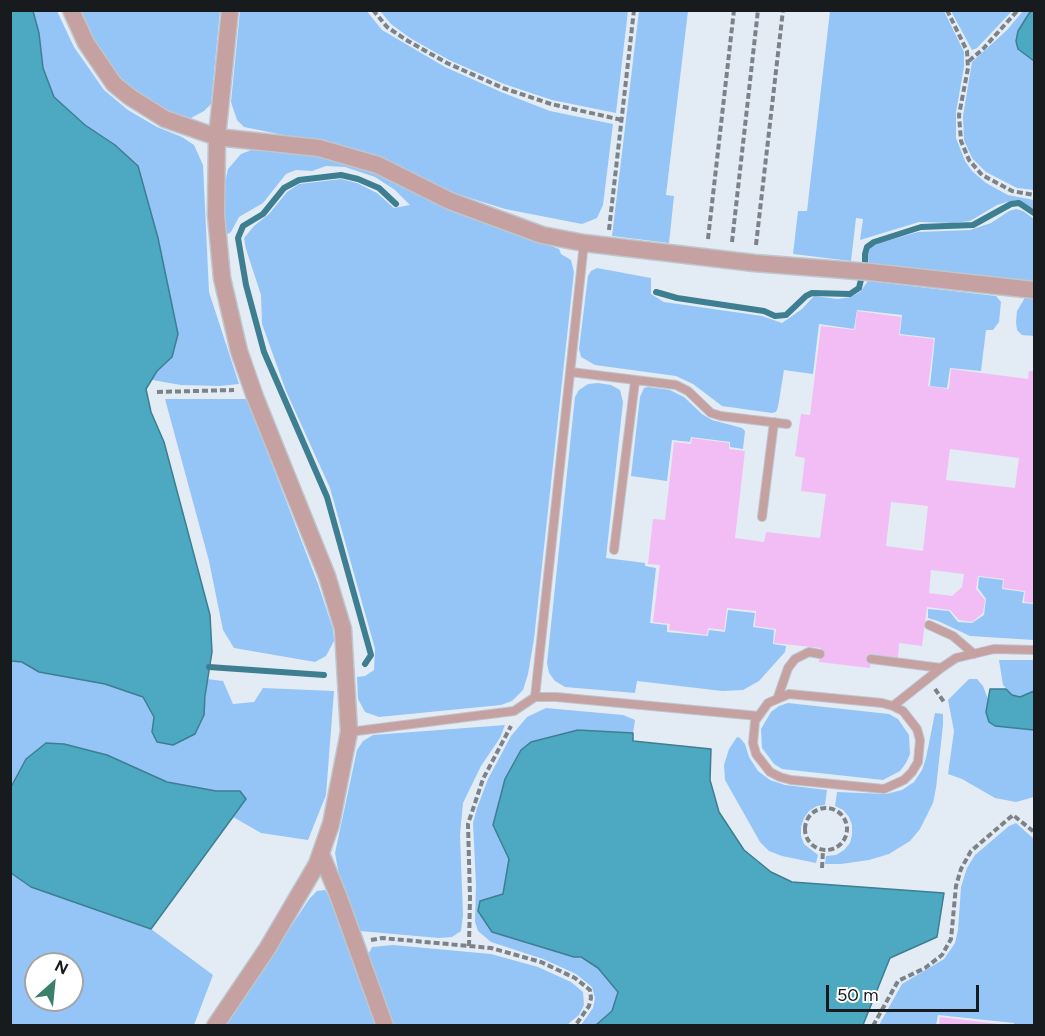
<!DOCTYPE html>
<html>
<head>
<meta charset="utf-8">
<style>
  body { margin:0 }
  #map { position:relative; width:1045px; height:1036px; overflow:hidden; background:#e3ecf5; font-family:Figtree,sans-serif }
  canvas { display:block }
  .frame { position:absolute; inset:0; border:12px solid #181b1e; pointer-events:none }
  .north { position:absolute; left:24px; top:952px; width:60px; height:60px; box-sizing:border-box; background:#fff; border:2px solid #a3a4a5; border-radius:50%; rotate:27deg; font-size:16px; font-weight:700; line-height:24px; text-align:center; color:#181b1e }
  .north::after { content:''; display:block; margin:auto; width:21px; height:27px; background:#3e7e6c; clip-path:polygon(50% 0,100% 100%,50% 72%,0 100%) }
  .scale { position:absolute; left:826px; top:985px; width:153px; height:27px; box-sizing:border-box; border:3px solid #181b1e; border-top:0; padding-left:8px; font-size:18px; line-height:21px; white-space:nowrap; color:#181b1e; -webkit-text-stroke:4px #fff; paint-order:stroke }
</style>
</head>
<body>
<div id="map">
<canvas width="1045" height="1036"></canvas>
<div class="frame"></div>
<div class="north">N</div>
<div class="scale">50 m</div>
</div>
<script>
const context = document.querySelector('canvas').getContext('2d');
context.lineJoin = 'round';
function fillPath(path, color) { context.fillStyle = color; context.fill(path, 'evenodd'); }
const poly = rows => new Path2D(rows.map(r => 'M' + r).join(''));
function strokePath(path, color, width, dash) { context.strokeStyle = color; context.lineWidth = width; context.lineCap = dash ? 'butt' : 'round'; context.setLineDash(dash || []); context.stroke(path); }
fillPath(poly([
  [366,10,382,30,445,67,501,92,550,111,613,124,603,205,597,218,582,224,505,209,454,193,379,159,318,142,244,127,237,120,231,102,240,11],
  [33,11,57,11,74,47,104,90,128,110,157,127,182,137,194,145,203,165,209,292,239,384,219,386,181,385,152,380,157,371,172,357,115,145,85,125,54,97,43,68,39,33],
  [77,11,220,11,211,104,204,111,191,118,167,112,137,93,115,73,92,41],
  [380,11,628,11,616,113,552,100,504,84,449,60,410,38,391,24],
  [639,11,688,11,666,195,674,196,669,243,612,236],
  [830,11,944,11,964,52,964,67,956,112,956,138,965,161,972,171,986,183,1008,195,1034,200,1034,209,1018,201,1010,201,997,205,970,221,953,223,919,222,860,240,863,219,856,218,851,261,793,254,798,211,807,211],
  [951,11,1012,11,977,48,972,50],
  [1023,11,1033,11,1018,31,1016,41,1034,61,1034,190,1017,188,986,172,972,158,964,140,963,116,972,62,1007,30],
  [251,150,319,155,374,169,505,229,559,249,561,254,571,260,574,272,534,639,528,674,523,690,512,701,501,705,379,717,365,712,358,699,357,677,365,676,374,670,375,649,330,488,286,391,262,324,261,295,246,249,244,238,254,226,269,214,287,192,299,184,341,179,357,183,377,193,394,208,410,205,395,190,375,177,345,167,326,166,312,171,296,170,286,174,263,203,239,217,231,232,224,236,224,188,228,169,241,154],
  [1016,209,1023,211,1034,219,1034,283,869,264,867,254,869,248,879,243,918,232,970,230,991,223,1009,211],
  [597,268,651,278,651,294,664,302,762,316,782,323,802,309,814,296,838,299,851,297,860,292,868,281,996,296,1001,302,999,322,993,330,986,330,981,371,950,368,947,388,930,386,935,338,900,334,902,315,857,310,854,329,819,324,813,374,784,370,778,407,776,412,772,413,722,406,693,384,676,376,595,365,581,357,579,349,588,276,591,271],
  [1026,296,1034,297,1034,336,1022,335,1017,330,1016,322,1017,311],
  [598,383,611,385,620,390,623,402,606,558,645,563,645,566,656,568,650,623,667,625,667,632,708,636,709,630,725,632,728,610,755,613,753,627,774,630,773,644,786,646,785,652,759,681,743,690,722,691,637,681,635,693,565,687,555,681,549,673,547,663,575,397,579,390,588,384],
  [648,387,670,390,684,397,702,414,712,420,742,428,745,431,743,449,730,447,730,442,691,437,690,442,672,440,667,481,631,476,640,397,644,388],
  [165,399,247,399,318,584,333,629,334,641,326,656,315,662,234,648,223,630,209,561],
  [979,577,1003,580,1002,589,1024,592,1022,603,1034,604,1034,640,970,636,938,621,928,618,928,609,949,611,958,622,972,623,984,615,986,599,978,588],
  [999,660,1034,660,1034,691,1020,697,1012,695,1003,685],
  [11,661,22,662,39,672,105,684,144,697,154,717,152,732,173,745,195,734,204,715,207,679,223,681,233,704,254,702,263,688,334,691,326,795,308,840,261,833,233,817,246,800,240,792,216,791,167,782,107,755,64,744,46,743,26,759,11,787],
  [969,679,977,679,983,686,988,699,986,712,989,722,995,726,1034,730,1034,797,1016,802,995,798,962,779,948,774,954,731,948,700],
  [788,703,889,714,898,719,909,735,910,754,906,763,900,771,883,780,782,769,774,764,762,748,761,729,771,712,779,706],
  [546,708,623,715,635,720,633,733,578,730,531,742,493,825,509,859,503,894,480,901,598,968,618,992,612,1011,596,1025,581,1025,593,1008,595,998,592,987,576,974,543,959,491,942,478,931,475,922,476,885,473,823,477,808,488,779,511,736,527,717],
  [935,713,943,714,943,725,936,788,933,803,920,829,910,841,889,854,869,860,841,864,825,864,826,856,836,855,844,850,850,843,852,835,852,825,849,817,843,810,835,806,837,792,886,794,902,790,914,782,922,770,926,758],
  [505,725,500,738,481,766,463,803,460,835,463,915,461,931,452,937,439,938,360,931,339,875,335,853,357,750,363,741,373,735],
  [737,737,740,738,745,744,749,757,758,771,770,780,785,785,827,790,825,805,817,806,809,811,804,818,801,827,801,836,804,844,818,855,816,863,782,856,769,851,760,842,725,780,724,765,729,749],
  [1016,823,1034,839,1034,1025,1014,1025,1014,1023,938,1015,936,1025,879,1025,902,984,944,959,955,943,958,930,961,887,967,868,975,855,1009,826],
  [10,873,32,887,151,929,213,975,194,1025,11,1025],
  [36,964,72,964,72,1000,36,1000],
  [325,890,331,900,376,1025,224,1026,310,898,317,891],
  [393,945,491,954,538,967,571,982,583,992,584,1005,579,1015,567,1025,392,1025,368,961,369,953,372,947]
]), '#95c5f6');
const water = poly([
  [33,11,39,33,43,68,54,97,85,125,115,145,138,166,158,238,178,334,172,357,157,371,146,389,151,412,164,442,210,615,212,652,205,696,204,715,195,734,173,745,157,742,152,732,154,717,143,697,105,684,39,672,22,662,11,661,10,11,33,11],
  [1034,11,1034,61,1018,49,1016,41,1018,31,1023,23,1030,12,1034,11],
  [990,689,1006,689,1012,695,1020,697,1034,691,1034,730,995,726,989,722,986,712,990,689],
  [578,730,633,733,633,741,711,749,710,780,719,812,744,850,771,872,792,882,944,893,937,937,890,958,863,1025,596,1025,612,1011,618,992,598,968,581,957,574,957,492,932,478,911,480,901,503,894,509,859,493,825,505,779,521,750,531,742,578,730],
  [46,743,64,744,107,755,167,782,216,791,240,791,246,799,151,929,31,887,11,873,11,787,26,759,46,743]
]);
fillPath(water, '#4da8c2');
strokePath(water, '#3d7e91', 1.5);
strokePath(poly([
  [656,292,677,298,764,311,775,316,786,315,806,296,812,293,850,294,859,288,865,263,865,254,867,247,874,242,921,227,973,225,1011,204,1019,203,1034,213],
  [365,664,371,655,327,497,264,352,246,285,238,238,243,226,263,214,284,188,299,180,341,175,358,179,379,188,396,204],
  [209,667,324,675]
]), '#3d7e91', 6);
fillPath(poly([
  [857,311,901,317,899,335,934,339,928,386,949,389,951,369,1028,379,1029,371,1034,371,1034,603,1024,602,1025,591,1003,588,1004,579,978,576,976,589,985,600,983,613,972,622,959,620,950,610,927,607,922,646,899,643,898,658,872,654,870,668,819,662,821,648,774,643,776,629,755,626,756,611,727,608,724,630,708,628,707,635,669,630,670,624,653,622,660,565,648,564,653,519,665,520,674,442,691,444,692,438,729,443,729,449,745,451,735,538,764,542,766,532,820,538,826,494,801,491,805,458,795,456,801,414,810,415,821,326,855,330],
  [950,449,1019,458,1015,488,946,480],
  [891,502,928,506,923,551,886,546],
  [931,570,964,574,962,587,952,596,929,593],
  [940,1017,998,1024,998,1026,939,1026]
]), '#f2bdf4');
const service = poly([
  [571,372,676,385,688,391,711,413,721,416,787,424],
  [762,517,774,422],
  [614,550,635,381],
  [929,625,953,636,974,654],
  [871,659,941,668],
  [789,694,882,703,893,706,903,711,917,729,920,740,918,762,912,772,904,780,884,789,791,780,780,777,770,772,756,754,753,743,755,721,768,703,789,694],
  [535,697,584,243],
  [778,697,788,668,795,659,809,652,820,654],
  [893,706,941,668,956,658,994,649,1034,650],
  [349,732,514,711,535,697,556,697,758,716]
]);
const minor = poly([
  [71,10,86,43,114,84,130,97,165,119,217,137,319,148,378,165,450,201,542,235,584,243,754,263,870,272,1034,290],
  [321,854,338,895,385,1026],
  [215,1026,267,949,317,864,331,824,349,732,343,629,327,576,255,397,239,351,222,278,216,215,217,137,230,10]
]);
strokePath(service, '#bec6ce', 10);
strokePath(minor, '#bec6ce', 19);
strokePath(poly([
  [373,10,387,27,408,41,447,63,503,88,551,104,622,120],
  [947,10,967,51,968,68,959,115,961,141,969,160,982,175,999,184,1012,191,1034,195],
  [969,61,983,49,1018,10],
  [609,230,634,10],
  [708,239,734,10],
  [732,242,758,10],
  [756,245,783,10],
  [157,392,234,390],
  [935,689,944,702],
  '805 829a21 21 0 1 1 42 0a21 21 0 1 1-42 0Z',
  [822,868,823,850],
  [371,940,382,938,491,948,541,962,575,978,590,990,591,998,589,1006,575,1026],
  [469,946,470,897,468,824,483,779,511,726],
  [873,1026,898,981,925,968,942,955,951,939,956,886,961,869,971,851,1013,815,1034,832]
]), '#7c8288', 4, [6, 3]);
strokePath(service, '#c5a1a2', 8);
strokePath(minor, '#c5a1a2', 16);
</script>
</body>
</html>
